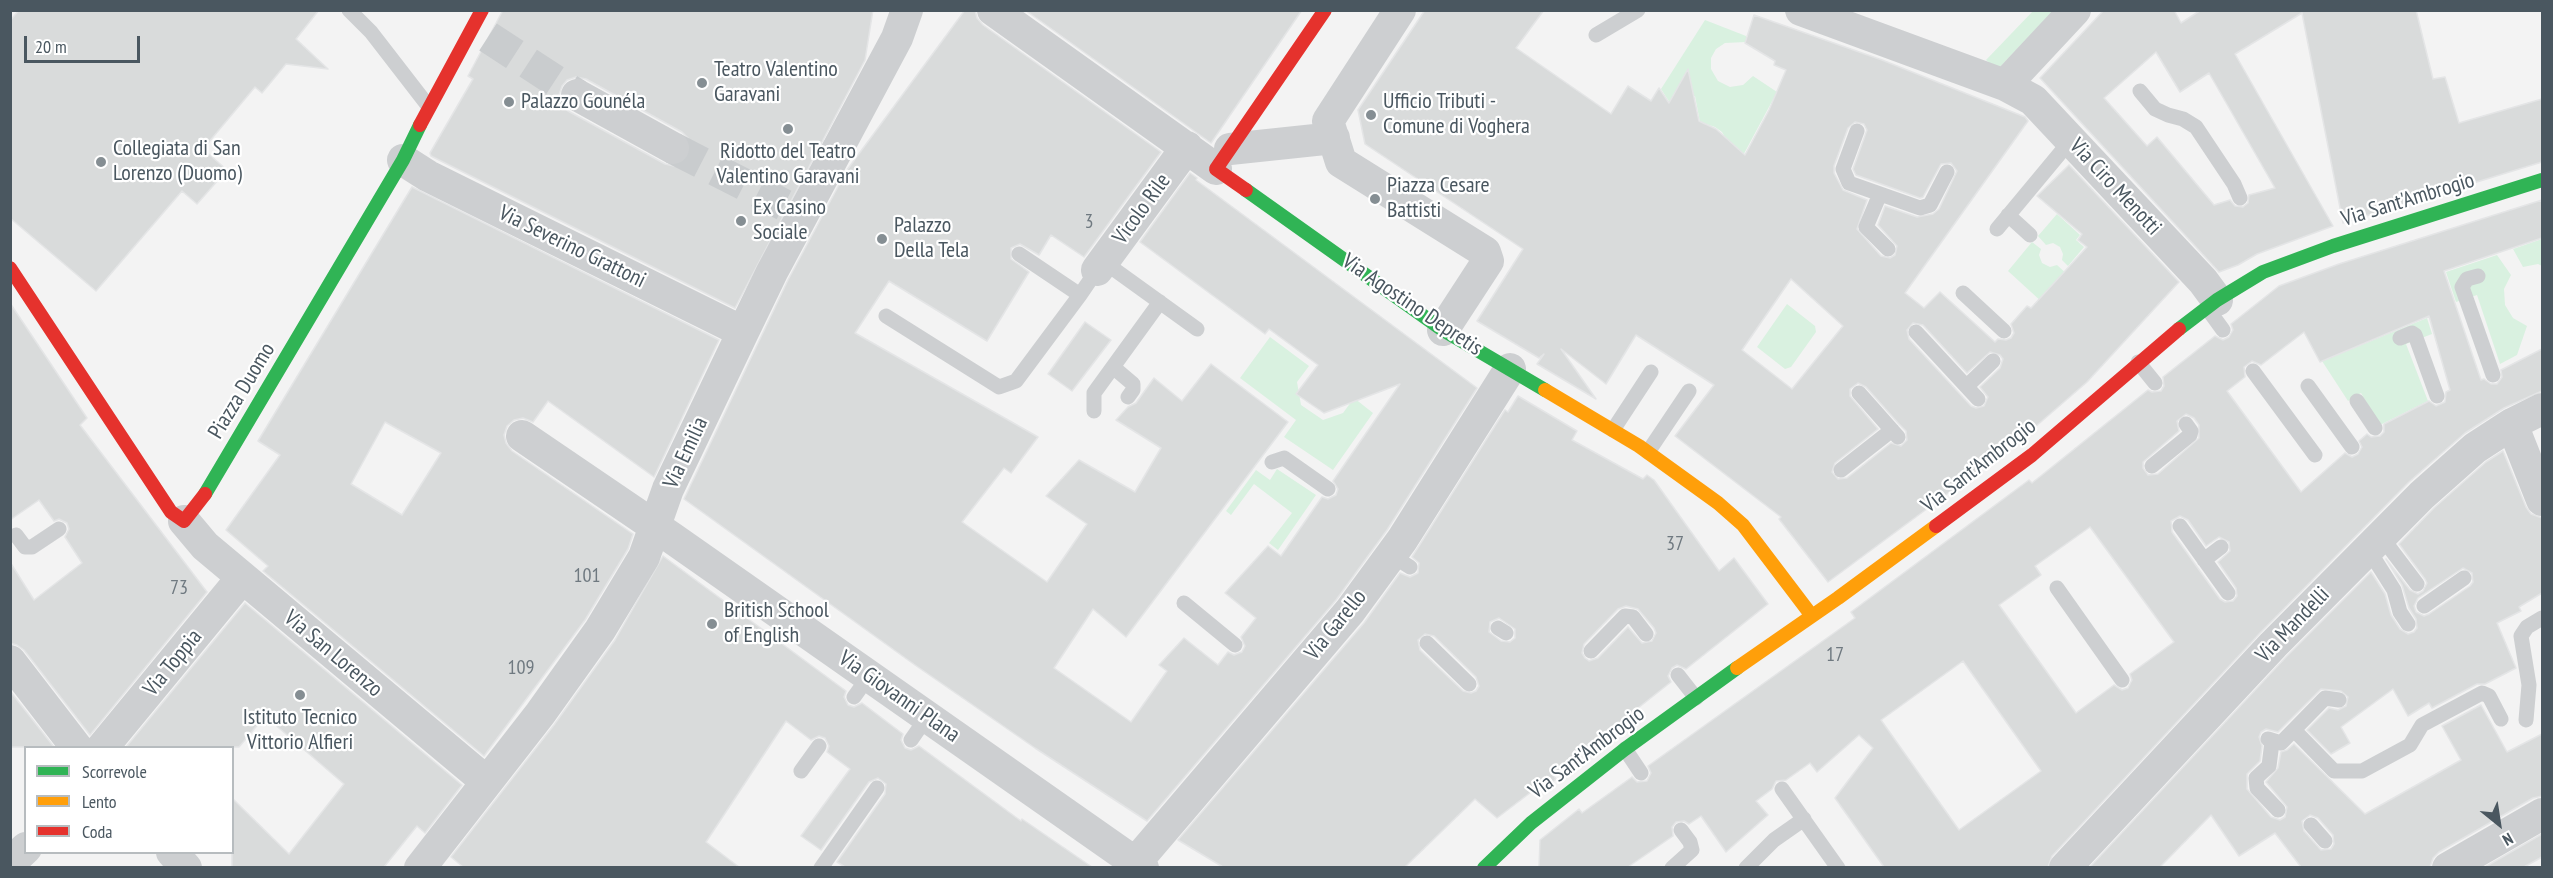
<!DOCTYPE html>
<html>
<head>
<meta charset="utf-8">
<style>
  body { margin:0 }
  #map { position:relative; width:2553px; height:878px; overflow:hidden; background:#f3f3f3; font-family:"PT Sans Narrow",sans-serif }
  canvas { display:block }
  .frame { position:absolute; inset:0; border:12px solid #4a5760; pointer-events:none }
  .legend { position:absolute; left:24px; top:746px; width:210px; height:108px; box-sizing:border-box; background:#fff; border:2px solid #b7bcbf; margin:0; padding:8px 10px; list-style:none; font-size:18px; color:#4a5760 }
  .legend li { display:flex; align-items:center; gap:12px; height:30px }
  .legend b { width:30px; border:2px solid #b7bcbf }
  .north { position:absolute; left:2469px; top:794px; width:60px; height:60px; -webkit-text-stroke:4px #fff; paint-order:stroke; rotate:150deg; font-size:16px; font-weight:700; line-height:24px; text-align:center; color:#4a5760 }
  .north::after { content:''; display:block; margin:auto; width:21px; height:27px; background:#4a5760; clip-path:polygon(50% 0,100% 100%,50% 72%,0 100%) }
  .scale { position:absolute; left:24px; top:36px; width:116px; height:27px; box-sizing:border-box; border:3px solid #4a5760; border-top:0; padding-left:8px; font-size:18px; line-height:21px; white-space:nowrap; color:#4a5760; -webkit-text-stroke:4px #fff; paint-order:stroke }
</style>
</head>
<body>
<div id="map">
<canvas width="2553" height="878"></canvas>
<div class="frame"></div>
<ul class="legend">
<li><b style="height:8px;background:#30b455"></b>Scorrevole</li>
<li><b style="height:8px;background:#ff9f0a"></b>Lento</li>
<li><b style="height:8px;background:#e5322d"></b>Coda</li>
</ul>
<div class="north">N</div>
<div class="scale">20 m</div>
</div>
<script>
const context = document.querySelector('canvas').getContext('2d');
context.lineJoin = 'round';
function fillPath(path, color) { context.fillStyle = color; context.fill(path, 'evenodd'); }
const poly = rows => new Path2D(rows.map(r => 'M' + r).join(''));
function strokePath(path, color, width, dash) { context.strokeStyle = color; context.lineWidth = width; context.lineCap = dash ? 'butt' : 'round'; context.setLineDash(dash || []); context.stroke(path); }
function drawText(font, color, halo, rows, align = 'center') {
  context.font = font + ' "PT Sans Narrow",sans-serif'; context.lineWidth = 4.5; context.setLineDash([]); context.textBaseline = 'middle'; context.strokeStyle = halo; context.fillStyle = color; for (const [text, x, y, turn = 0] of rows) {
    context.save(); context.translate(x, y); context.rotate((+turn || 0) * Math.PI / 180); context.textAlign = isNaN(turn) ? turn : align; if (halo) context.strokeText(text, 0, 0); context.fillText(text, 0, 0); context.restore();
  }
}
fillPath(poly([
  [2033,11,2053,11,1999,68,1994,67,1986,60],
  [1705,20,1746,36,1746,42,1725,43,1716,49,1711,58,1711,69,1718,81,1730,87,1743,85,1753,76,1777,92,1739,163,1722,132,1715,127,1700,122,1695,96,1670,103,1661,89],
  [2057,214,2080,235,2076,240,2084,247,2068,266,2062,260,2063,254,2060,247,2053,243,2046,245,2038,236],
  [2542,239,2542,266,2538,264,2523,267,2513,249],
  [2032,242,2041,249,2039,255,2042,263,2050,267,2057,265,2068,275,2043,303,2008,271],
  [2497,255,2511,275,2504,289,2505,305,2513,318,2527,326,2517,355,2500,364,2477,295,2456,302,2446,272],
  [1787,304,1815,326,1816,332,1791,367,1785,369,1757,347],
  [2427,318,2432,334,2406,344,2428,401,2380,425,2361,393,2348,401,2322,361],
  [1270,337,1309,366,1297,382,1301,405,1323,420,1343,413,1354,398,1373,413,1333,470,1284,437,1296,420,1240,378],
  [1277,469,1316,495,1278,550,1269,543,1292,513,1254,484,1231,515,1226,511,1256,470,1270,480]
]), '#d9f1e0');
const building = poly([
  [19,10,319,10,296,39,328,69,286,64,262,93,255,87,203,149,227,170,197,204,182,191,96,291,10,218,10,21,19,10],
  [503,10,873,10,865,60,735,308,431,156,430,153,473,79,468,76,503,10],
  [576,77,586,79,682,132,688,138,691,147,688,157,682,164,674,166,665,164,568,111,561,104,559,95,562,86,567,80,576,77],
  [965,10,975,10,977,18,983,25,1161,152,1084,257,1051,235,1039,255,1020,244,1011,248,1011,259,1029,272,987,341,889,281,855,333,1038,437,1011,473,1004,468,962,522,1047,582,1087,524,1046,496,1079,460,1135,492,1161,448,1116,420,1128,407,1136,403,1154,378,1182,401,1211,364,1288,422,1126,637,1093,609,1054,668,1131,722,1167,671,1159,665,1184,638,1218,665,1228,652,1234,655,1242,652,1245,646,1241,637,1256,618,1225,593,1268,546,1281,556,1322,497,1328,499,1336,495,1338,489,1333,481,1400,384,1324,413,1296,394,1318,365,1269,329,1265,334,1140,242,1190,173,1197,178,1196,180,1477,388,1387,530,1336,600,1147,821,1035,748,915,665,684,499,788,280,847,170,965,10],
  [1025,10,1302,10,1211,143,1025,10],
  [1425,10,1544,10,1516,48,1611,114,1628,86,1651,101,1659,88,1669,103,1688,69,1699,121,1716,129,1745,155,1769,110,1786,70,1774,65,1775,61,1745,43,1754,15,1882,60,2025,117,2028,121,1905,293,1924,308,1940,292,1995,342,1998,339,2006,340,2011,338,2014,333,2011,324,2027,306,2031,308,2087,247,2078,240,2082,234,2037,196,2069,165,2179,282,2087,382,2020,440,1828,582,1779,519,1781,517,1675,436,1714,385,1636,335,1606,384,1561,349,1596,399,1537,364,1544,354,1539,358,1477,321,1523,249,1365,144,1358,110,1425,10],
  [1855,122,1864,124,1867,130,1853,169,1856,175,1920,198,1923,197,1941,164,1951,163,1957,171,1939,209,1933,214,1917,217,1885,206,1878,225,1897,246,1895,255,1890,258,1881,256,1857,229,1867,200,1843,190,1834,173,1834,166,1848,128,1855,122],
  [1791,279,1843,326,1792,389,1742,350,1791,279],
  [1913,323,1923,325,1967,373,1990,352,2000,355,2003,359,2000,368,1980,387,1988,397,1984,406,1976,408,1971,406,1909,339,1907,330,1913,323],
  [1858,383,1866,387,1899,424,1906,431,1907,440,1901,446,1891,443,1847,478,1838,479,1832,472,1835,463,1878,429,1850,396,1850,389,1858,383],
  [2104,10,2174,10,2181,23,2201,10,2416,10,2433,79,2445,77,2459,123,2542,99,2542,162,2343,223,2302,13,2235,54,2333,226,2257,254,2238,265,2219,272,2040,78,2104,10],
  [2156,52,2180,92,2209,73,2275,188,2249,195,2248,203,2243,207,2235,206,2230,200,2214,205,2157,137,2147,146,2104,98,2156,52],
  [412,187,719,340,654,477,548,401,533,422,523,418,514,420,507,426,504,435,506,443,512,451,633,534,628,549,585,620,484,756,263,571,268,566,226,530,280,455,258,441,412,187],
  [385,422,441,453,402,515,351,484,385,422],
  [2542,200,2542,238,2444,271,2481,380,2484,379,2491,384,2497,384,2502,377,2501,370,2542,349,2542,391,2504,408,2465,433,2409,482,2260,633,2052,856,2048,867,1884,867,1835,798,1873,748,1859,735,1817,772,1810,763,1786,780,1776,781,1772,789,1756,801,1768,815,1726,852,1701,816,1689,824,1684,821,1676,822,1672,827,1673,836,1628,867,1539,867,1540,840,1579,809,1582,813,1632,777,1637,782,1647,781,1651,773,1648,766,1855,618,1851,612,2029,480,2032,483,2148,390,2152,392,2161,391,2164,386,2163,377,2215,336,2223,340,2229,337,2233,330,2231,324,2279,286,2339,264,2542,200],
  [2429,316,2450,390,2446,392,2445,402,2436,406,2429,401,2384,424,2384,432,2380,436,2371,437,2367,434,2359,441,2362,447,2358,454,2352,457,2345,453,2301,492,2227,391,2245,377,2244,367,2252,361,2261,365,2304,332,2320,362,2429,316],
  [2186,414,2194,418,2199,425,2199,438,2158,474,2148,475,2143,468,2143,462,2179,431,2177,421,2186,414],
  [2180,516,2188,520,2206,546,2219,537,2229,542,2230,551,2218,562,2236,588,2237,596,2233,601,2225,602,2220,599,2172,532,2171,521,2180,516],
  [2090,527,2174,642,2130,674,2132,680,2128,688,2122,690,2114,685,2076,713,1999,605,2041,575,2035,566,2090,527],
  [1963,661,2041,771,1959,830,1881,720,1963,661],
  [10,303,87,418,80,425,207,592,90,735,24,650,17,645,10,643,10,562,34,600,82,563,65,537,69,529,67,523,59,519,54,521,39,500,10,520,10,303],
  [1085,322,1111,340,1072,391,1048,374,1085,322],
  [1518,396,1577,431,1572,440,1643,479,1647,475,1654,480,1719,571,1734,558,1768,604,1686,669,1677,665,1672,668,1668,676,1671,682,1553,775,1556,779,1543,790,1543,783,1497,818,1475,799,1405,867,1223,867,1178,840,1364,623,1400,573,1410,577,1418,573,1419,563,1412,557,1505,410,1508,412,1518,396],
  [1626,606,1638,609,1654,628,1656,633,1652,641,1642,643,1628,627,1598,658,1589,661,1585,658,1582,653,1584,644,1618,609,1626,606],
  [1499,618,1515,629,1515,638,1510,642,1501,641,1489,632,1490,622,1499,618],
  [1425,634,1434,636,1476,677,1479,686,1476,691,1471,693,1463,691,1420,650,1418,640,1425,634],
  [2503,451,2526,507,2531,514,2542,518,2542,593,2519,607,2521,611,2497,623,2516,668,2485,684,2477,684,2432,708,2429,703,2408,716,2393,689,2341,727,2350,743,2331,754,2307,730,2329,708,2338,710,2346,706,2348,697,2341,691,2321,689,2278,732,2266,729,2261,732,2259,737,2262,746,2260,761,2247,774,2247,789,2271,817,2280,820,2285,817,2287,807,2266,782,2278,768,2281,752,2287,750,2294,744,2365,814,2461,760,2442,726,2481,705,2507,752,2542,734,2542,796,2533,798,2439,852,2433,858,2430,867,2301,867,2275,833,2239,856,2211,815,2160,867,2090,867,2286,657,2371,572,2385,594,2391,615,2400,629,2408,634,2414,632,2417,628,2416,619,2409,608,2402,585,2386,559,2410,590,2418,594,2423,591,2427,583,2425,579,2399,544,2434,508,2486,462,2503,451],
  [2463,568,2472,573,2473,582,2470,586,2429,614,2424,616,2416,612,2414,606,2418,598,2463,568],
  [2310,815,2318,818,2333,835,2334,844,2331,849,2321,850,2304,831,2302,821,2310,815],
  [663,556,846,691,844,697,848,705,854,707,862,703,903,734,901,740,905,748,911,750,919,746,1021,821,1022,819,1092,867,845,867,837,862,885,794,886,784,878,778,869,782,821,850,801,836,850,769,827,752,829,746,825,738,819,736,811,740,786,721,706,842,739,867,463,867,451,857,554,725,615,640,663,556],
  [245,603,462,785,425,833,417,826,384,867,232,867,232,798,289,854,344,784,265,716,239,747,126,747,245,603],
  [10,691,54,747,10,747,10,691],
  [2542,834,2542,857,2524,867,2485,867,2542,834]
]);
fillPath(building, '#d9dbdb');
strokePath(building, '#e4e5e6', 1.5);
strokePath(poly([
  [488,37,577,95],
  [673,148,784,205]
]), '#c9ccce', 32, [32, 16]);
strokePath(poly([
  [349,10,371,32,429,107],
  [1596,35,1638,10],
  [2140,91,2155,109,2168,115,2183,119,2196,127,2234,184,2240,198],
  [1857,131,1843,169,1849,183,1920,208,1930,205,1947,172],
  [1880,194,1866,227,1888,249],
  [2008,215,2030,235],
  [1997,229,2071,140],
  [1019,254,1080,295,1097,270],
  [1104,262,1197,329],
  [2478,276,2467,279,2462,287,2493,375],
  [1963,293,2004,331],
  [2207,308,2223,330],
  [886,316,999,387,1016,381,1080,295],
  [1916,332,1978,399],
  [2400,338,2412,333,2415,335,2437,396],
  [2138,362,2155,383],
  [1113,367,1133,384,1133,390,1128,397],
  [2253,371,2315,455],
  [1967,386,1993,361],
  [2308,386,2352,447],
  [1859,393,1898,437],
  [2357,401,2375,428],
  [1094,411,1094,393,1160,302],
  [1613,430,1651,372],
  [1648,452,1689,391],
  [1272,462,1284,458,1328,489],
  [2152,466,2190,435,2191,431,2186,424],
  [1841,470,1892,430],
  [2180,526,2228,593],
  [16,535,25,547,32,547,59,529],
  [2380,535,2417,584],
  [2365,550,2375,560,2394,590,2400,612,2408,624],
  [1391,555,1410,567],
  [2204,560,2221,547],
  [2057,588,2122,680],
  [1184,603,1235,645],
  [2424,606,2464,578],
  [1498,628,1506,633],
  [1427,643,1469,684],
  [1591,651,1625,616,1633,617,1646,634],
  [1678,675,1696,698],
  [854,697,869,676],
  [2526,720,2529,685,2521,636,2527,627,2542,618],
  [2294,730,2334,771,2362,771,2410,745,2422,725,2482,693,2489,696,2501,719],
  [2268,739,2281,743,2325,698,2339,700],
  [911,740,927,717],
  [2272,742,2269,766,2256,778,2257,788,2278,810],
  [1625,749,1641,773],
  [801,771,819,746],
  [1782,789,1838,868],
  [2311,825,2325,841],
  [821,868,877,788],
  [1672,868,1692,850,1690,842,1681,830],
  [1746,868,1774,840,1804,819]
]), '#cdcfd1', 15);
strokePath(poly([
  [993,10,1216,169],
  [1400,10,1328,121,1341,162,1485,252,1488,261,1443,330],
  [1801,10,2005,85,2075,10],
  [2005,85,2033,100,2203,281,2217,300],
  [577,95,673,148],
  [1230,149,1334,138],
  [403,160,428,176,743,332],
  [1097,270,1187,147],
  [2512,424,2542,500],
  [522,436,672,538,1143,868],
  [184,521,205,546,487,782],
  [10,661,77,748],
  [102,748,242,578],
  [172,852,186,868],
  [1136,862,1350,611,1402,540,1510,369],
  [10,863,26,848],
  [420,868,540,714,600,630,644,557,668,489,743,332,772,272,897,38,907,10],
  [2065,868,2273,645,2422,495,2475,448,2512,424,2542,409],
  [2448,868,2542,814]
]), '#cdcfd1', 32);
strokePath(poly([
  [1246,190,1443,330,1545,390],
  [2179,329,2217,300,2263,272,2333,246,2542,180],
  [205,494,403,160,420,125],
  [1484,868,1531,823,1625,749,1737,668]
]), '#30b455', 14);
strokePath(poly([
  [1545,390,1639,446,1718,503,1743,525,1812,616],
  [1737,668,1838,598,1936,526]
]), '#ff9f0a', 14);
strokePath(poly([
  [420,125,482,10],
  [1246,190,1216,169,1325,10],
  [10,268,171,512,184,521,205,494],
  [1936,526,2032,455,2179,329]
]), '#e5322d', 14);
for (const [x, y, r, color] of [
  [702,83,6,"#858e93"],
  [509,102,6,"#858e93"],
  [1371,115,6,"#858e93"],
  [788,129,6,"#858e93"],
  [101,162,6,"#858e93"],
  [1375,199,6,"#858e93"],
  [741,221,6,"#858e93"],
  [882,239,6,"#858e93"],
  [712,624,6,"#858e93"],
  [300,695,6,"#858e93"]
]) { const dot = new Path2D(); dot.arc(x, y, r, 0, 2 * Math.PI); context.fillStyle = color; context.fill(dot); strokePath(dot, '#fff', 2); }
drawText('20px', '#6f7980', null, [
  ["3",1089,222],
  ["37",1675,544],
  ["101",587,576],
  ["73",179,588],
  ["17",1835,655],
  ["109",521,668]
]);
drawText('22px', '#4a5760', '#fff', [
  ["Teatro Valentino",714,70],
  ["Garavani",714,95],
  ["Palazzo Gounéla",521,102],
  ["Ufficio Tributi -",1383,102],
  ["Comune di Voghera",1383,127],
  ["Collegiata di San",113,149],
  ["Lorenzo (Duomo)",113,174],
  ["Ridotto del Teatro",788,152,"center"],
  ["Valentino Garavani",788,177,"center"],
  ["Piazza Cesare",1387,186],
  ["Battisti",1387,211],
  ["Ex Casino",753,208],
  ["Sociale",753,233],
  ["Palazzo",894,226],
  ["Della Tela",894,251],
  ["British School",724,611],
  ["of English",724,636],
  ["Istituto Tecnico",300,718,"center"],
  ["Vittorio Alfieri",300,743,"center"]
], 'left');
drawText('22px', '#4a5760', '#fff', [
  ["Via Ciro Menotti",2115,187,47],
  ["Via Sant'Ambrogio",2408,200,-17],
  ["Vicolo Rile",1142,209,-54],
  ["Via Severino Grattoni",572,247,26],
  ["Via Agostino Depretis",1412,305,34],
  ["Piazza Duomo",242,391,-59],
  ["Via Emilia",686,453,-65],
  ["Via Sant'Ambrogio",1979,466,-38],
  ["Via Garello",1336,625,-51],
  ["Via Mandelli",2293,625,-46],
  ["Via San Lorenzo",333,654,40],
  ["Via Toppia",173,663,-51],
  ["Via Giovanni Plana",899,697,35],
  ["Via Sant'Ambrogio",1587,753,-37]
]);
</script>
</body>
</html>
